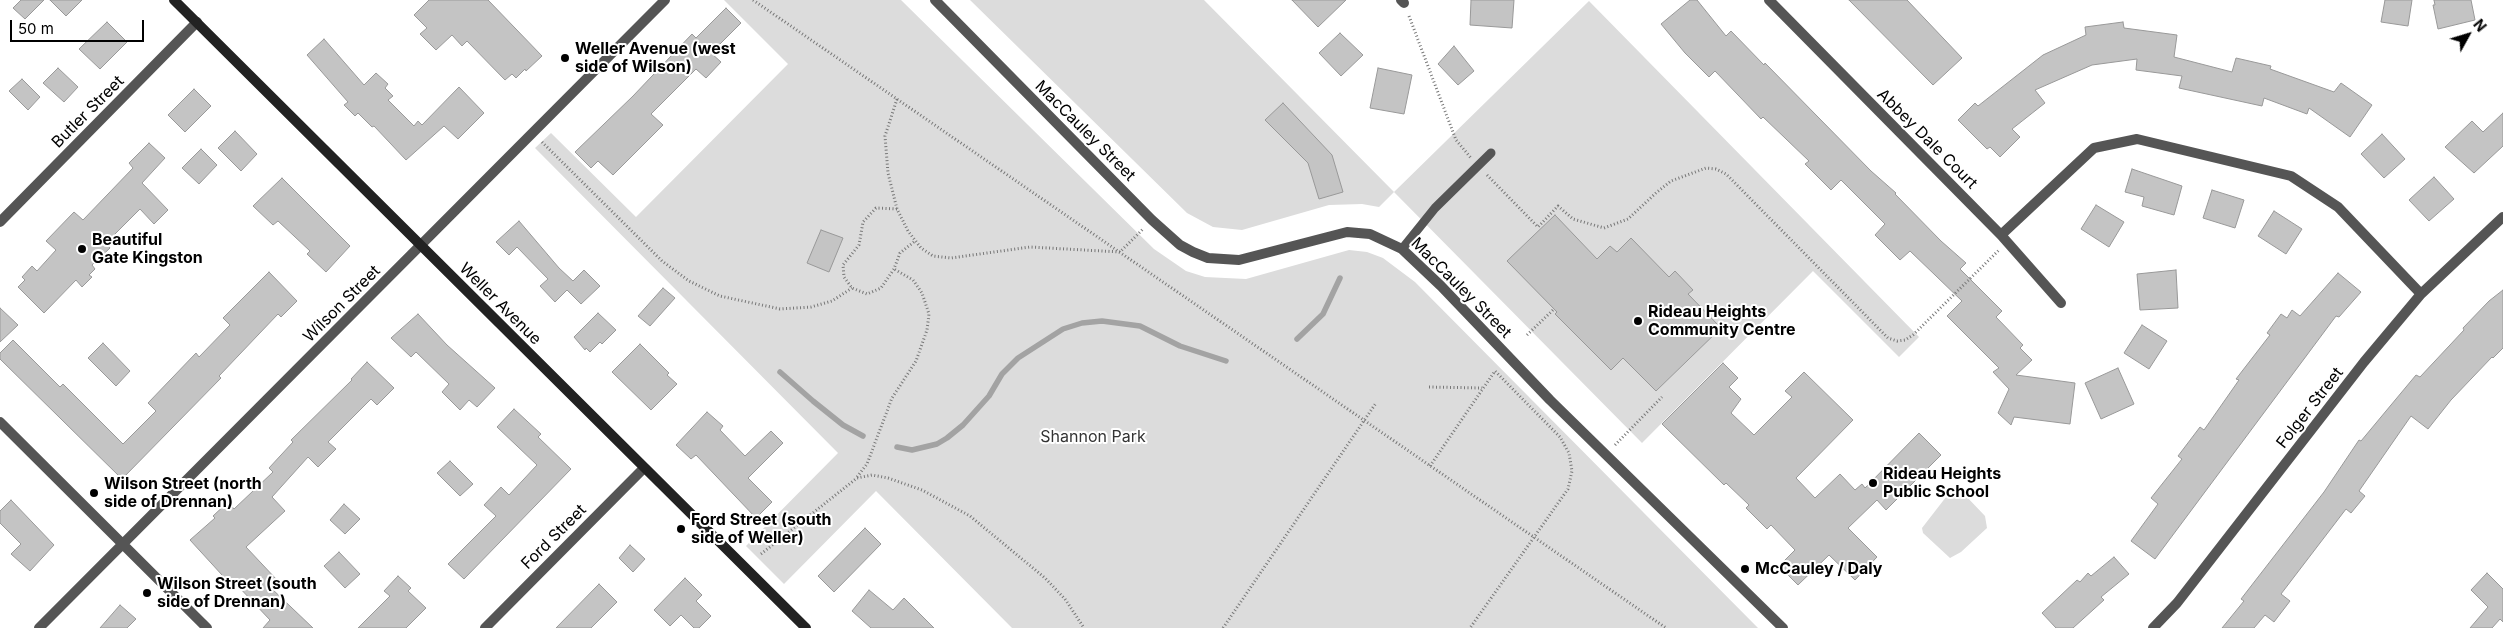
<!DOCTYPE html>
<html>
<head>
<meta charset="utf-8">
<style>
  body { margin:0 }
  #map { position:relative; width:2503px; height:628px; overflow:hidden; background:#fff; font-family:Inter,sans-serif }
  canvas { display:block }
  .north { position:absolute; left:2443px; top:10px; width:50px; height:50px; -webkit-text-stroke:4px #fff; paint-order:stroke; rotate:51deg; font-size:14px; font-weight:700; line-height:20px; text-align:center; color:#000 }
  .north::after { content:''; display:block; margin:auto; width:18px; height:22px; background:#000; clip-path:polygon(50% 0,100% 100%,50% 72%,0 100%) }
  .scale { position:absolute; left:10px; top:20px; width:134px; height:22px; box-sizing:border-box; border:2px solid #000; border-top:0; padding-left:6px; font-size:15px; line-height:18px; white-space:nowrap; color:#000; -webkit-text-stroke:4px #fff; paint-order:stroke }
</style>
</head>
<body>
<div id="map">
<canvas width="2503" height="628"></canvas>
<div class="north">N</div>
<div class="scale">50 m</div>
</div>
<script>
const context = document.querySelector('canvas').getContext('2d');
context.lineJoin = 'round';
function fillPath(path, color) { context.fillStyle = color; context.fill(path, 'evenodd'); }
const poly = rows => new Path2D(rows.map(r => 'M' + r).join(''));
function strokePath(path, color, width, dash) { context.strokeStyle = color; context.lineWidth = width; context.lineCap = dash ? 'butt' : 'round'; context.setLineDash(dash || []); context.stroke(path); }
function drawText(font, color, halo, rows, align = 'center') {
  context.font = font + ' Inter,sans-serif'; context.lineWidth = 4; context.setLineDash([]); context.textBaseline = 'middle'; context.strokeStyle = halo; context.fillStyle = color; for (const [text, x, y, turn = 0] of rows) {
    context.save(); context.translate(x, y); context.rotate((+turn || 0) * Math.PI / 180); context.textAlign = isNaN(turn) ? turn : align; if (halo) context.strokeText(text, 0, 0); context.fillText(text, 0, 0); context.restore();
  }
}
fillPath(poly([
  [724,0,901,0,1154,249,1186,271,1205,277,1246,279,1349,250,1367,252,1383,258,1415,282,1758,628,1012,628,876,491,784,584,746,546,838,453,535,148,551,133,636,217,788,64],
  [970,0,1204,0,1394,192,1589,1,1919,337,1899,357,1813,271,1642,443,1394,192,1379,207,1362,204,1329,205,1242,230,1213,227,1187,213],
  [1953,488,1965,495,1985,516,1987,528,1961,552,1950,558,1923,533,1922,528]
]), '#dcdcdc');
strokePath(poly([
  [1297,339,1323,314,1340,278],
  [780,372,813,401,843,425,863,436],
  [897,447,912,450,937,444,947,438,963,425,989,396,1002,374,1018,358,1063,329,1082,323,1102,321,1140,326,1180,346,1226,361]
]), '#a3a3a3', 5.5);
const building = poly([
  [21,0,44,0,25,19,13,8,21,0],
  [50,0,82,0,66,16,50,0],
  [429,0,488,0,542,56,526,71,525,69,516,78,512,74,505,80,467,41,462,46,452,35,436,50,420,34,427,28,414,15,429,0],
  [1292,0,1346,0,1318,27,1292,0],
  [1471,0,1514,0,1512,28,1470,25,1471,0],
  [1690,0,1697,0,1726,36,1731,31,1764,65,1765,63,1871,171,1896,193,1895,194,1941,241,1966,263,1960,269,2002,311,1996,317,2023,345,2020,348,2032,360,2016,375,2075,383,2070,424,2014,417,2011,425,1998,413,2009,389,1993,372,1999,368,1947,316,1962,301,1910,251,1900,260,1875,235,1885,224,1841,180,1831,190,1805,164,1809,161,1763,117,1761,119,1715,71,1709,77,1685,53,1661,24,1690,0],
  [1849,0,1907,0,1962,58,1933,85,1849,0],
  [2385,0,2412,0,2408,26,2381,22,2385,0],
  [2434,0,2471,0,2475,20,2438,29,2433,5,2435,5,2434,0],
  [726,8,741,23,711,53,721,62,706,78,696,69,651,114,663,125,613,175,598,161,591,168,575,152,633,96,692,34,696,38,726,8],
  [107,22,127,42,100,69,79,49,107,22],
  [2123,22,2124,28,2177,35,2174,57,2232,72,2236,58,2271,66,2270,69,2334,92,2341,83,2372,105,2350,137,2309,108,2307,114,2264,98,2262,106,2179,88,2182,76,2136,70,2137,59,2092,65,2035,90,2045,103,2012,129,2020,137,2000,157,1990,147,1987,149,1958,120,1975,103,1978,106,2043,55,2086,35,2085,27,2123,22],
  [1340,33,1363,55,1341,76,1319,53,1340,33],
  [324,39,364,85,376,73,388,84,385,88,393,96,388,100,414,126,418,121,422,125,459,87,484,113,458,139,444,126,406,160,374,126,372,127,358,113,355,116,344,105,348,102,307,55,324,39],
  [1454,46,1474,71,1458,85,1438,64,1454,46],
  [58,68,78,87,64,102,43,83,58,68],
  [1378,68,1412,75,1404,114,1370,108,1378,68],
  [22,79,40,97,28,110,9,91,22,79],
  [194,89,211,106,185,132,168,115,194,89],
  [1283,103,1332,155,1343,192,1319,199,1308,163,1265,120,1283,103],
  [2503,113,2503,146,2474,173,2445,147,2472,121,2483,132,2503,113],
  [235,131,257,154,241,171,218,148,235,131],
  [2382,134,2405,159,2384,178,2361,154,2382,134],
  [149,143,165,158,142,183,168,210,154,224,140,209,106,243,110,248,92,265,95,269,89,275,92,277,82,287,76,280,44,313,18,287,25,280,22,277,32,266,37,271,56,250,46,241,74,212,83,220,133,168,129,163,149,143],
  [201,149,217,165,199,184,182,168,201,149],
  [2132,169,2182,186,2174,215,2142,206,2144,197,2125,192,2132,169],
  [2434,177,2454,199,2429,221,2409,200,2434,177],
  [282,178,350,246,326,272,307,254,310,251,278,221,273,225,253,206,282,178],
  [2212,190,2244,200,2235,228,2203,218,2212,190],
  [2096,205,2124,222,2109,247,2081,229,2096,205],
  [2274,211,2302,229,2286,254,2258,236,2274,211],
  [1555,215,1597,259,1610,246,1617,252,1631,238,1669,277,1675,271,1693,290,1688,294,1721,328,1656,391,1623,358,1611,370,1555,314,1557,312,1507,261,1555,215],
  [519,221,559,268,573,281,584,270,600,286,581,304,567,290,555,302,540,286,548,279,517,247,509,255,496,242,519,221],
  [821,230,843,238,829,272,807,263,821,230],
  [2176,270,2178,308,2140,310,2137,274,2176,270],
  [269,272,297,301,281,317,278,314,219,376,221,378,122,479,0,359,0,353,13,340,60,387,63,384,123,444,156,411,148,403,196,353,199,357,230,325,223,318,269,272],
  [2338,273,2361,292,2339,317,2336,316,2155,559,2131,541,2158,504,2151,498,2182,459,2178,456,2200,427,2204,430,2239,380,2236,379,2270,335,2267,333,2281,314,2287,318,2292,310,2300,316,2338,273],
  [663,288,675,298,650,326,638,316,663,288],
  [2503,290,2503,348,2493,358,2492,357,2451,400,2428,429,2411,416,2359,491,2365,496,2351,513,2346,509,2281,594,2290,601,2274,622,2265,615,2254,628,2222,628,2244,601,2241,599,2324,492,2359,440,2361,441,2416,375,2420,377,2464,330,2463,328,2489,301,2503,290],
  [0,308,18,325,0,342,0,308],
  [598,313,616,330,602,344,600,342,590,352,586,348,585,350,574,337,598,313],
  [418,314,447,345,495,388,477,407,469,400,460,410,442,392,449,384,416,352,411,357,391,338,418,314],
  [2142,325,2167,341,2149,369,2124,353,2142,325],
  [103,343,130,371,116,386,88,358,103,343],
  [640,344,669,373,667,375,677,384,651,410,612,372,640,344],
  [367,362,394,388,377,405,371,399,328,442,336,449,318,467,308,457,272,497,285,511,246,547,277,580,270,587,313,628,263,628,270,620,236,584,233,587,190,540,215,518,213,516,228,502,234,509,273,472,269,468,293,442,291,440,352,380,351,379,367,362],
  [1723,363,1738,378,1729,387,1741,399,1731,413,1754,435,1792,397,1785,391,1804,372,1853,420,1796,478,1815,498,1840,474,1855,490,1862,484,1865,488,1919,433,1941,455,1886,510,1877,500,1848,528,1877,557,1855,580,1829,555,1798,585,1779,566,1795,550,1771,525,1767,529,1746,508,1749,505,1726,483,1724,485,1662,424,1723,363],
  [2118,368,2134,404,2101,419,2085,383,2118,368],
  [514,409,541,434,538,437,571,469,464,579,448,564,496,516,484,505,501,487,509,495,537,465,497,427,514,409],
  [707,412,723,426,720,430,745,456,771,431,783,443,748,478,772,502,756,518,696,455,691,459,676,445,707,412],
  [450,461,473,484,460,496,437,473,450,461],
  [11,500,54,545,30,571,11,554,21,544,0,523,0,511,11,500],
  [344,504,360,519,345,534,330,520,344,504],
  [865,528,881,544,834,592,818,576,865,528],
  [630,545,645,559,633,572,619,558,630,545],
  [339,552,360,574,345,588,324,566,339,552],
  [2114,557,2129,574,2101,597,2104,600,2073,628,2056,628,2042,613,2077,580,2080,582,2088,573,2091,576,2114,557],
  [2487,573,2503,589,2503,622,2500,619,2492,628,2470,628,2488,607,2471,590,2487,573],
  [398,576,411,588,408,591,426,608,406,628,358,628,390,596,384,591,398,576],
  [685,578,702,595,696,601,711,616,699,628,694,628,681,615,670,626,654,610,685,578],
  [599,584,617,602,591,628,556,628,599,584],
  [869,590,893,610,904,598,934,628,871,628,852,611,869,590],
  [120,605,136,619,127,628,100,628,120,605]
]);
fillPath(building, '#c4c4c4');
strokePath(building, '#999', 1);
strokePath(poly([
  [753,0,1666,628],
  [1409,16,1456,140,1471,158],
  [897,99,885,136,888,173,897,209,908,231,921,248,933,256,951,258,1030,247,1120,252,1143,229],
  [542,142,662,261,689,281,720,296,780,309,811,307,832,301,852,288],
  [1487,175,1538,227,1558,206,1573,219,1604,228,1628,219,1657,192,1671,181,1706,168,1716,169,1726,174,1888,338,1897,341,1905,340,1913,335,1999,250],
  [897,209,876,208,863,222,859,245,843,265,844,277,852,288,867,294,881,288,894,269,900,253,915,241],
  [1527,335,1554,309],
  [1429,387,1482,388],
  [1615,445,1662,397],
  [1430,466,1495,371,1560,437,1569,453,1572,471,1568,489,1470,628],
  [857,477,867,464,892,398,916,361,927,330,929,314,922,293,913,280,894,269],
  [761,554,857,478,872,475,888,478,922,490,970,516,1045,578,1065,599,1084,628],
  [1223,628,1376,403]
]), '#777', 3, [1, 2.5]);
strokePath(poly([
  [1402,249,1435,208,1491,153]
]), '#555', 9);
strokePath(poly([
  [935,0,1152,220,1180,245,1193,252,1208,258,1239,260,1347,232,1370,234,1402,249,1441,286,1550,400,1783,628],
  [1401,0,1404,3],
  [1769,0,2001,235,2061,303],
  [0,222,197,22],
  [2001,235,2094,148,2137,139,2291,176,2338,207,2421,294],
  [0,422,207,628],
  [39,628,665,0],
  [485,628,644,468],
  [2153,628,2177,603,2364,362,2421,294,2503,217]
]), '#555', 10);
strokePath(poly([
  [174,0,806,628]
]), '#222', 10);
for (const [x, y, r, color] of [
  [565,58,5,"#000"],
  [82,249,5,"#000"],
  [1638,321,5,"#000"],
  [1873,483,5,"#000"],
  [94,493,5,"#000"],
  [681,529,5,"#000"],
  [1745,569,5,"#000"],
  [147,593,5,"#000"]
]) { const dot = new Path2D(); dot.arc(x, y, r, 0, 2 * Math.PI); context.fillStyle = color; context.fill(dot); strokePath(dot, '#fff', 2); }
drawText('bold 16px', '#000', '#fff', [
  ["Weller Avenue (west",575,49],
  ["side of Wilson)",575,67],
  ["Beautiful",92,240],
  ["Gate Kingston",92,258],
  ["Rideau Heights",1648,312],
  ["Community Centre",1648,330],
  ["Rideau Heights",1883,474],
  ["Public School",1883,492],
  ["Wilson Street (north",104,484],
  ["side of Drennan)",104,502],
  ["Ford Street (south",691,520],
  ["side of Weller)",691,538],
  ["McCauley / Daly",1755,569],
  ["Wilson Street (south",157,584],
  ["side of Drennan)",157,602]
], 'left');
drawText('16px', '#000', '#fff', [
  ["Butler Street",88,112,-45],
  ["MacCauley Street",1085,131,45],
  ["Abbey Dale Court",1927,139,45],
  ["MacCauley Street",1461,288,45],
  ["Wilson Street",342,304,-45],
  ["Weller Avenue",500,304,45],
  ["Folger Street",2310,408,-52],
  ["Ford Street",554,537,-45]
]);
drawText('16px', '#333', '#fff', [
  ["Shannon Park",1093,437]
]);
</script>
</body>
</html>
